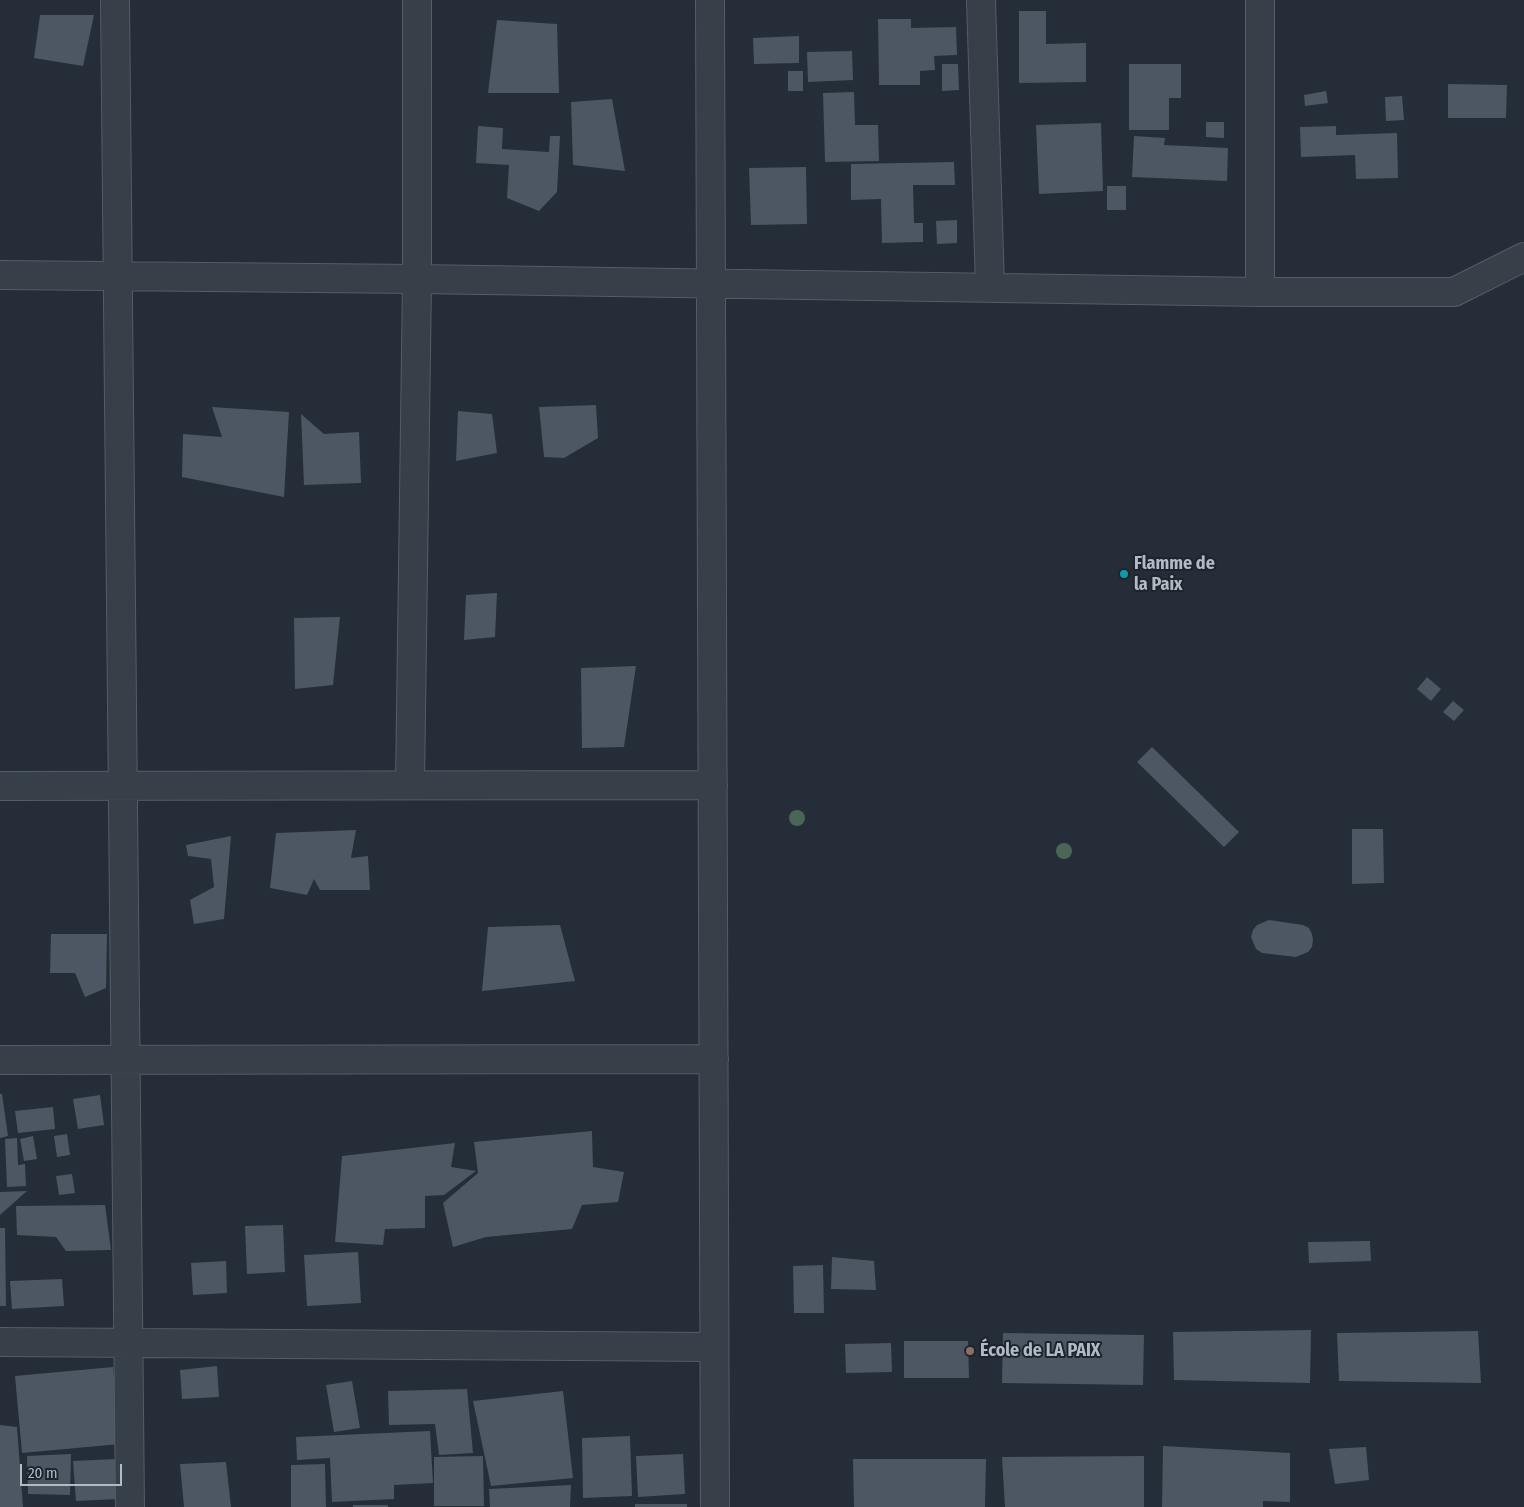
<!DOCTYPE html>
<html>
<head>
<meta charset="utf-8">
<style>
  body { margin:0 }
  #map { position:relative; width:1524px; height:1507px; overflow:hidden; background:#242d38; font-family:"Fira Sans Condensed",sans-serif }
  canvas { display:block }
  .scale { position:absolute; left:20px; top:1464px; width:102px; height:22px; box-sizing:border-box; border:2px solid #b2bac4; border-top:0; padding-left:6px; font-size:15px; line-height:18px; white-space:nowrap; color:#b2bac4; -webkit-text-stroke:4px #1c242d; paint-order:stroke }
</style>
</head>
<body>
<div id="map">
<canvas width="1524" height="1507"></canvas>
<div class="scale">20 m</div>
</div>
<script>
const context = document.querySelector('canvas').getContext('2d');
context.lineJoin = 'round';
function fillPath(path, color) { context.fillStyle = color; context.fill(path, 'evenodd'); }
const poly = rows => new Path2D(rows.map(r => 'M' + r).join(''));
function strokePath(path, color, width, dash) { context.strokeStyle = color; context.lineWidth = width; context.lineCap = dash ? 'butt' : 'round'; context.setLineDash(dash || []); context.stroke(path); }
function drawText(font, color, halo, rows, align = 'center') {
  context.font = font + ' "Fira Sans Condensed",sans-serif'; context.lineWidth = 4; context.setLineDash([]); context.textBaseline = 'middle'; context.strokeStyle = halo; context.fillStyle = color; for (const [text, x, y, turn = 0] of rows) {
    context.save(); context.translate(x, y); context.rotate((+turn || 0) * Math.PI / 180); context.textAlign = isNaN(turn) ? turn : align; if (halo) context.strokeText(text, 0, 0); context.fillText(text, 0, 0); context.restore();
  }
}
fillPath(poly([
  [1019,11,1046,11,1046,44,1086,43,1086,82,1019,83],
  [40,15,94,15,83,66,34,58],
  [878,19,911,19,911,28,956,27,957,55,934,56,935,70,920,71,920,85,879,85],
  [497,20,557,24,559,93,488,93],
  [799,36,799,63,754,64,753,38],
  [852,51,853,80,808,82,807,52],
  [942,64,958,64,959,90,942,91],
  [1129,64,1181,64,1181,98,1169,98,1169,130,1129,130],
  [788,71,803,71,803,91,788,91],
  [1448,84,1507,85,1506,118,1448,118],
  [1326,91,1328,103,1305,106,1304,95],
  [854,92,855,125,878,125,879,161,825,162,823,93],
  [1402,96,1404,120,1386,121,1385,97],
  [612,99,625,171,573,165,571,102],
  [1206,122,1224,122,1224,138,1206,137],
  [1101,123,1103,191,1039,194,1036,125],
  [478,126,503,128,502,149,549,152,550,136,560,136,557,192,539,211,507,198,509,165,476,163],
  [1336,126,1336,135,1397,133,1398,178,1356,179,1355,155,1301,157,1300,127],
  [1134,136,1165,138,1164,145,1228,148,1227,181,1132,177],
  [954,162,955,185,913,185,914,223,923,223,923,242,882,243,881,199,851,200,851,164],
  [806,167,807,224,751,225,749,168],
  [1107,186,1126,186,1126,210,1107,210],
  [957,220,957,243,937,244,936,221],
  [596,405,598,438,564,458,544,457,539,407],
  [212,407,289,412,284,497,182,477,183,434,222,437],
  [458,411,492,414,497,453,456,461],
  [301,414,324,434,359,432,361,483,304,485],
  [497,593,495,637,464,640,466,595],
  [340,617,333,685,295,689,294,618],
  [636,666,624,747,582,748,581,668],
  [1427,677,1441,689,1431,701,1417,689],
  [1453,701,1464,710,1454,721,1443,712],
  [1152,747,1239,832,1224,847,1137,762],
  [1352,829,1383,829,1384,883,1352,884],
  [356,830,351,858,368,856,370,890,320,890,314,879,307,895,270,888,276,833],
  [231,836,224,919,194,924,190,900,214,887,211,859,188,856,186,845],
  [1269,920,1303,925,1309,928,1312,934,1313,940,1312,947,1308,952,1296,957,1262,953,1256,949,1251,937,1253,930,1257,925],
  [560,925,575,981,482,991,488,927],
  [51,934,107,934,106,988,85,997,75,973,50,973],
  [0,1094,2,1094,8,1136,0,1138],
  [100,1095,104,1125,78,1129,73,1099],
  [53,1107,55,1129,18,1133,15,1111],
  [592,1131,593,1167,624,1172,618,1202,582,1205,572,1229,486,1237,453,1247,443,1203,478,1173,474,1142],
  [67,1134,70,1155,57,1157,54,1136],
  [33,1136,37,1159,24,1161,20,1139],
  [17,1138,18,1165,25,1164,26,1186,7,1187,5,1139],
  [455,1143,451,1167,476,1171,444,1195,425,1196,425,1228,385,1229,383,1245,335,1242,342,1156],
  [72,1174,75,1193,59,1195,56,1176],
  [27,1191,0,1215,0,1192],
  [105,1205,111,1250,66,1251,56,1237,17,1235,16,1206],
  [283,1225,285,1272,247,1274,245,1226],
  [0,1228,5,1228,6,1306,0,1306],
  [1370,1241,1371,1261,1309,1263,1308,1242],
  [358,1252,361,1303,307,1306,304,1255],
  [832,1257,874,1261,876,1290,831,1289],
  [226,1261,227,1293,193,1295,191,1263],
  [823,1265,824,1313,794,1313,793,1266],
  [62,1279,64,1306,12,1309,10,1281],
  [1311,1330,1310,1383,1174,1380,1173,1332],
  [1478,1331,1481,1383,1339,1381,1337,1333],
  [1003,1333,1144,1335,1143,1385,1002,1383],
  [904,1341,968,1341,969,1378,904,1378],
  [891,1343,892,1372,846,1373,845,1344],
  [217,1366,219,1397,182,1399,180,1370],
  [113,1367,120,1444,22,1453,15,1376],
  [352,1381,360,1428,334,1432,326,1385],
  [467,1389,473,1453,439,1455,435,1424,389,1425,388,1391],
  [563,1391,573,1478,491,1486,473,1401],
  [0,1425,17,1427,23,1507,0,1507],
  [430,1431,433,1483,394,1485,394,1499,332,1502,330,1458,297,1460,296,1437],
  [630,1436,632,1496,583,1498,582,1438],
  [1163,1446,1290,1453,1290,1502,1263,1501,1263,1507,1162,1507],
  [1366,1447,1369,1480,1335,1484,1329,1449],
  [71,1454,70,1495,28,1494,27,1456],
  [683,1454,685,1494,638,1497,636,1456],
  [483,1456,484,1506,434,1506,434,1457],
  [1144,1456,1144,1507,1005,1507,1002,1457],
  [116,1459,118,1499,76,1501,73,1461],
  [853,1459,986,1459,985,1507,854,1507],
  [226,1462,231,1507,184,1507,180,1464],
  [325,1464,326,1507,291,1507,291,1465],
  [571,1485,570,1507,490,1507,489,1489],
  [635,1504,687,1504,687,1507,635,1507],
  [353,1505,388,1505,388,1507,353,1507]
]), '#4c5763');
const minor = poly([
  [115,0,130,1507],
  [710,0,715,1507],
  [981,0,990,287],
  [1260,0,1260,292],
  [0,275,417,279,1260,292,1454,292,1524,257],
  [410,785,417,279,417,0],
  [0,786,713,785],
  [0,1060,714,1059],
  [0,1342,714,1347]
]);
strokePath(minor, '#555d66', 30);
strokePath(minor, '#373f48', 28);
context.fillStyle = '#4b6558';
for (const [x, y] of [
  [797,818],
  [1064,851]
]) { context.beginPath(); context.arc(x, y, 8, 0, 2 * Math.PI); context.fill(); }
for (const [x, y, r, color] of [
  [1124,574,5,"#0f9aa8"],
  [970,1351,5,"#8d6e63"]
]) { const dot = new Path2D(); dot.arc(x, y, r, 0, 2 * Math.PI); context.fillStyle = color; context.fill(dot); strokePath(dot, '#1c242d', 2); }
drawText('bold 18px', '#b2bac4', '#1c242d', [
  ["Flamme de",1134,564],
  ["la Paix",1134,585],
  ["École de LA PAIX",980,1351]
], 'left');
</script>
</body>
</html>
